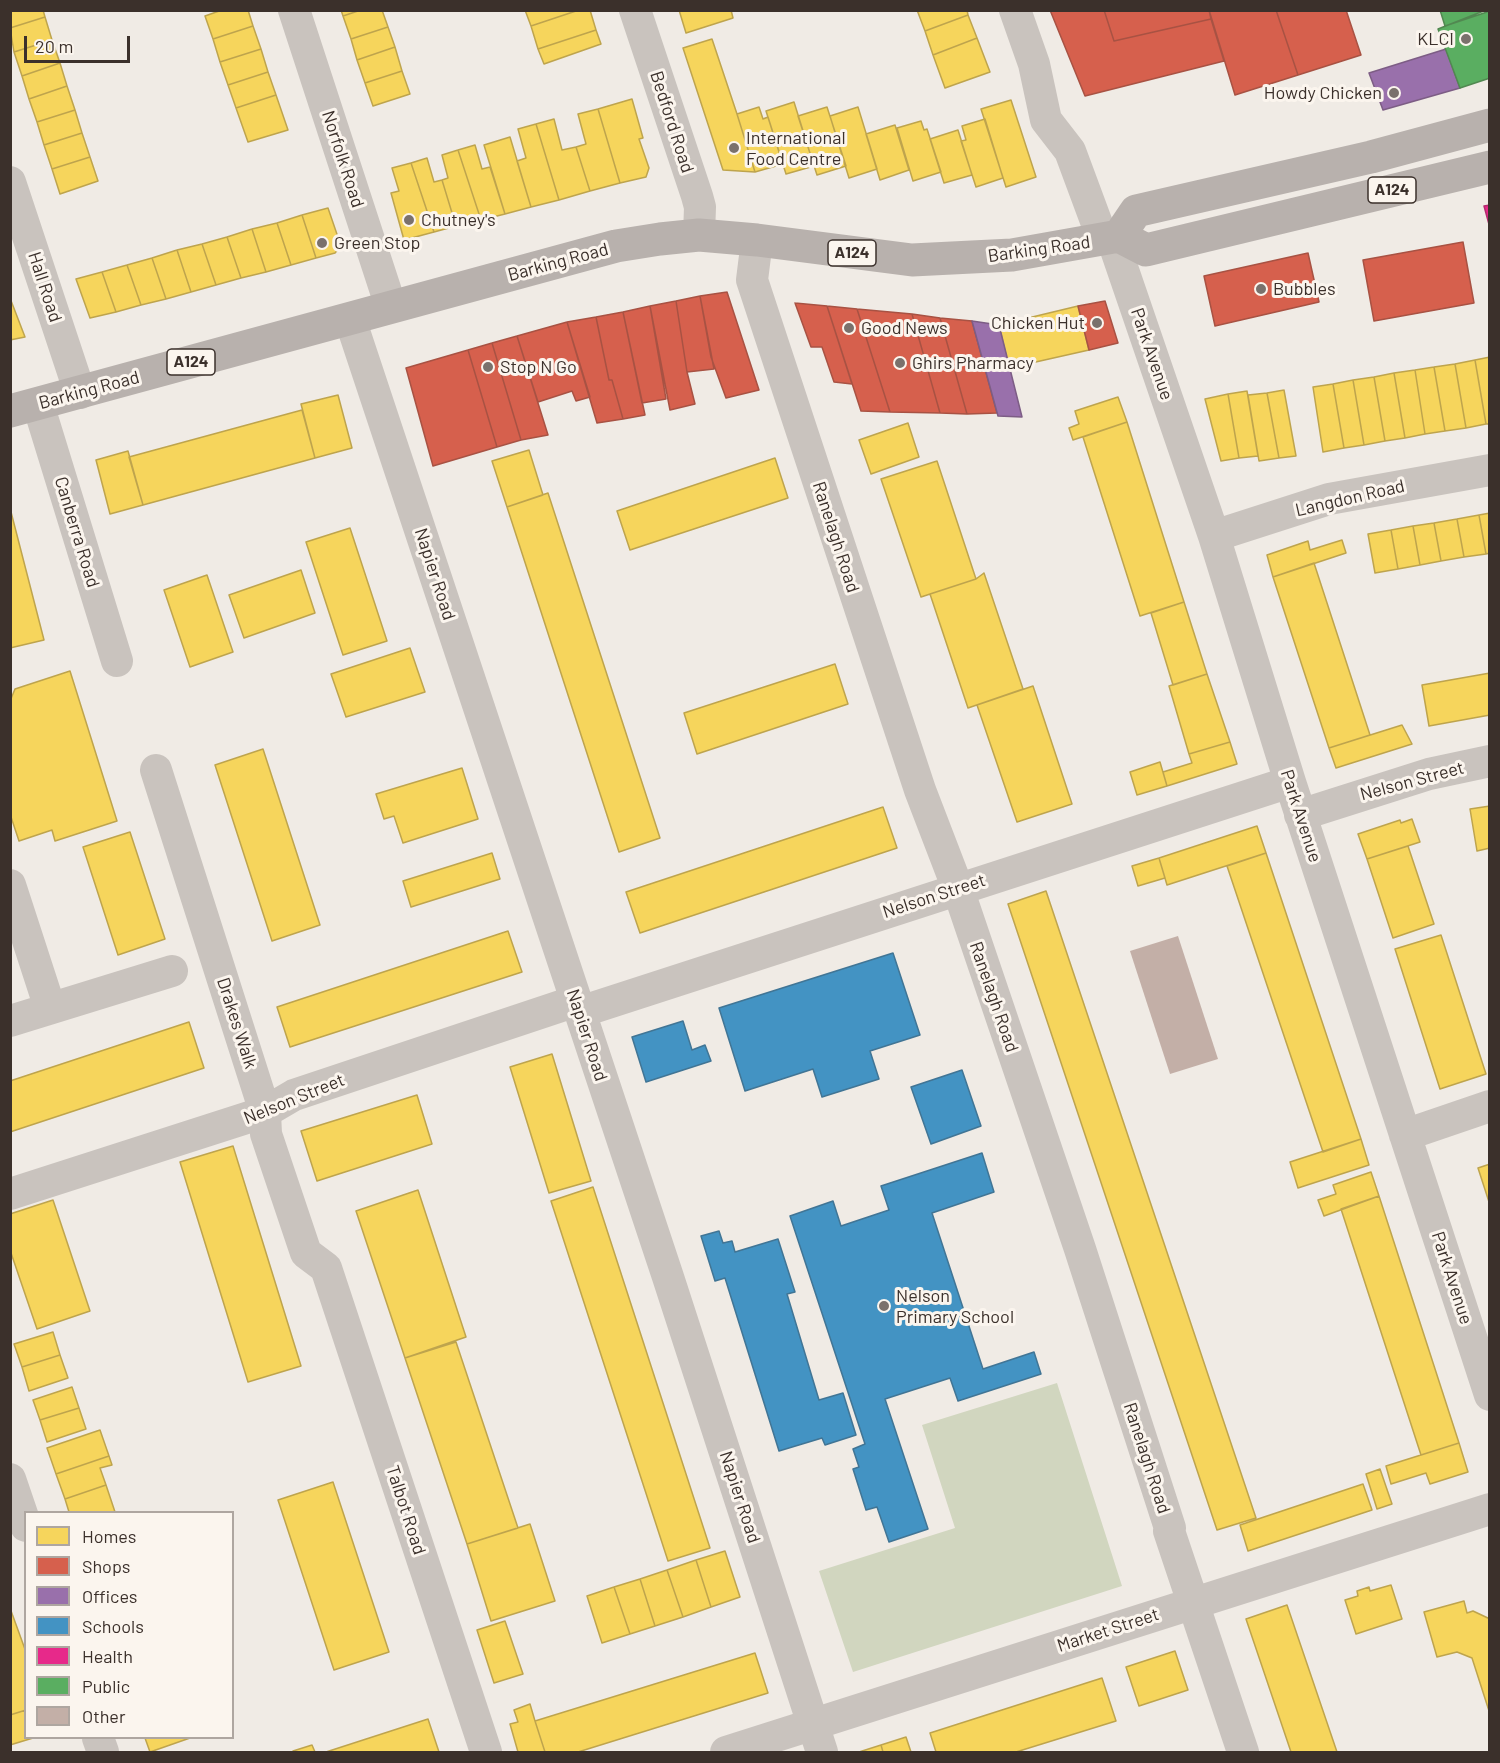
<!DOCTYPE html>
<html>
<head>
<meta charset="utf-8">
<style>
  body { margin:0 }
  #map { position:relative; width:1500px; height:1763px; overflow:hidden; background:#f0ebe5; font-family:Barlow,sans-serif }
  canvas { display:block }
  .frame { position:absolute; inset:0; border:12px solid #3b302b; pointer-events:none }
  .legend { position:absolute; left:24px; top:1511px; width:210px; height:228px; box-sizing:border-box; background:#fbf5ee; border:2px solid #aea6a0; margin:0; padding:8px 10px; list-style:none; font-size:18px; color:#3b302b }
  .legend li { display:flex; align-items:center; gap:12px; height:30px }
  .legend b { width:30px; border:2px solid #aea6a0 }
  .scale { position:absolute; left:24px; top:36px; width:106px; height:27px; box-sizing:border-box; border:3px solid #3b302b; border-top:0; padding-left:8px; font-size:18px; line-height:21px; white-space:nowrap; color:#3b302b; -webkit-text-stroke:4px #fbf5ee; paint-order:stroke }
</style>
</head>
<body>
<div id="map">
<canvas width="1500" height="1763"></canvas>
<div class="frame"></div>
<ul class="legend">
<li><b style="height:16px;background:#f6d55c"></b>Homes</li>
<li><b style="height:16px;background:#d6604d"></b>Shops</li>
<li><b style="height:16px;background:#9970ab"></b>Offices</li>
<li><b style="height:16px;background:#4393c3"></b>Schools</li>
<li><b style="height:16px;background:#e7298a"></b>Health</li>
<li><b style="height:16px;background:#5aae61"></b>Public</li>
<li><b style="height:16px;background:#c3afa7"></b>Other</li>
</ul>
<div class="scale">20 m</div>
</div>
<script>
const context = document.querySelector('canvas').getContext('2d');
context.lineJoin = 'round';
function fillPath(path, color) { context.fillStyle = color; context.fill(path, 'evenodd'); }
const poly = rows => new Path2D(rows.map(r => 'M' + r).join(''));
function strokePath(path, color, width, dash) { context.strokeStyle = color; context.lineWidth = width; context.lineCap = dash ? 'butt' : 'round'; context.setLineDash(dash || []); context.stroke(path); }
function drawText(font, color, halo, rows, align = 'center') {
  context.font = font + ' Barlow,sans-serif'; context.lineWidth = 6; context.setLineDash([]); context.textBaseline = 'middle'; context.strokeStyle = halo; context.fillStyle = color; for (const [text, x, y, turn = 0] of rows) {
    context.save(); context.translate(x, y); context.rotate((+turn || 0) * Math.PI / 180); context.textAlign = isNaN(turn) ? turn : align; if (halo) context.strokeText(text, 0, 0); context.fillText(text, 0, 0); context.restore();
  }
}
fillPath(poly([
  [1057,1383,1122,1586,853,1672,819,1571,955,1528,922,1425]
]), '#d1d6bf');
const homes = poly([
  [10,10,43,10,45,17,10,28,10,10],
  [222,10,248,10,253,26,213,39,205,16,222,10],
  [341,10,361,10,343,16,341,10],
  [361,10,382,10,388,27,351,39,343,16,361,10],
  [525,10,579,10,531,26,525,10],
  [579,10,590,10,596,30,538,49,531,26,579,10],
  [679,10,731,10,733,18,686,33,679,10],
  [917,10,967,10,968,15,925,31,917,10],
  [968,15,977,38,933,55,925,31,968,15],
  [45,17,52,40,14,52,10,28,45,17],
  [253,26,261,49,220,62,213,39,253,26],
  [388,27,395,47,357,60,351,39,388,27],
  [596,30,601,44,544,64,538,49,596,30],
  [977,38,990,72,945,88,933,55,977,38],
  [712,39,737,114,755,172,723,170,683,48,712,39],
  [52,40,60,63,22,76,14,52,52,40],
  [395,47,402,71,365,83,357,60,395,47],
  [261,49,268,72,228,85,220,62,261,49],
  [60,63,67,86,29,99,22,76,60,63],
  [402,71,410,94,373,106,365,83,402,71],
  [268,72,276,95,236,108,228,85,268,72],
  [67,86,75,110,37,122,29,99,67,86],
  [276,95,288,130,248,142,236,108,276,95],
  [632,99,643,138,639,139,649,168,646,177,620,183,598,109,632,99],
  [1011,100,1036,177,1006,187,981,109,1011,100],
  [794,102,814,166,786,174,766,111,794,102],
  [759,107,763,119,768,117,783,164,755,172,737,114,759,107],
  [827,107,846,166,817,175,798,116,827,107],
  [858,107,877,169,849,178,830,116,858,107],
  [598,109,620,183,590,191,576,147,586,144,578,114,598,109],
  [75,110,82,133,44,145,37,122,75,110],
  [554,119,562,150,576,147,590,191,559,200,536,124,554,119],
  [985,119,1003,178,976,187,961,141,966,140,962,126,985,119],
  [921,121,924,130,927,129,941,172,913,181,897,128,921,121],
  [536,124,559,200,531,207,517,161,526,158,518,129,536,124],
  [895,125,909,170,880,180,866,134,895,125],
  [958,130,972,175,944,183,930,139,958,130],
  [82,133,90,157,52,169,44,145,82,133],
  [510,137,531,207,505,214,484,145,510,137],
  [475,145,482,169,490,167,505,214,481,220,458,150,475,145],
  [458,150,481,220,456,226,442,180,448,178,442,155,458,150],
  [90,157,98,181,60,194,52,169,90,157],
  [427,158,434,182,442,180,456,226,434,232,411,163,427,158],
  [411,163,434,232,404,240,391,193,399,191,392,168,411,163],
  [328,208,341,246,335,253,316,258,302,215,328,208],
  [302,215,316,258,291,265,277,223,302,215],
  [277,223,291,265,266,272,252,229,277,223],
  [252,229,266,272,241,278,227,237,252,229],
  [227,237,241,278,216,285,202,244,227,237],
  [202,244,216,285,191,292,177,250,202,244],
  [177,250,191,292,166,299,152,258,177,250],
  [152,258,166,299,141,305,127,265,152,258],
  [127,265,141,305,116,312,102,272,127,265],
  [102,272,116,312,90,318,76,279,102,272],
  [10,298,25,337,10,340,10,298],
  [1078,306,1089,350,1009,368,999,325,1078,306],
  [1490,357,1490,424,1486,424,1475,360,1490,357],
  [1475,360,1486,424,1466,428,1455,364,1475,360],
  [1455,364,1466,428,1445,431,1434,367,1455,364],
  [1434,367,1445,431,1425,434,1415,370,1434,367],
  [1415,370,1425,434,1405,438,1394,373,1415,370],
  [1394,373,1405,438,1385,441,1374,377,1394,373],
  [1374,377,1385,441,1364,445,1353,380,1374,377],
  [1353,380,1364,445,1344,448,1333,384,1353,380],
  [1333,384,1344,448,1323,452,1313,387,1333,384],
  [1284,390,1296,456,1279,458,1267,393,1284,390],
  [1247,391,1258,456,1239,458,1228,394,1247,391],
  [1267,393,1279,458,1259,461,1248,395,1267,393],
  [1228,394,1239,458,1221,461,1205,399,1228,394],
  [338,395,352,448,315,458,301,404,338,395],
  [1118,397,1127,422,1073,440,1069,428,1079,424,1075,411,1118,397],
  [302,410,315,458,143,505,129,457,302,410],
  [1127,422,1184,602,1140,616,1083,437,1127,422],
  [908,423,919,457,871,474,859,440,908,423],
  [529,450,543,495,507,507,492,461,529,450],
  [128,451,143,505,110,514,96,460,128,451],
  [775,458,788,498,630,550,617,511,775,458],
  [937,461,976,579,921,597,881,479,937,461],
  [548,493,660,838,619,852,507,507,548,493],
  [10,508,44,640,10,648,10,508],
  [1490,513,1490,553,1486,554,1479,515,1490,513],
  [1479,515,1486,554,1464,557,1457,519,1479,515],
  [1457,519,1464,557,1441,561,1434,523,1457,519],
  [1434,523,1441,561,1420,565,1413,526,1434,523],
  [1413,526,1420,565,1398,569,1391,530,1413,526],
  [350,528,387,641,343,655,306,542,350,528],
  [1391,530,1398,569,1375,573,1368,534,1391,530],
  [1342,540,1346,553,1273,577,1267,555,1308,541,1310,550,1342,540],
  [1314,563,1370,735,1329,748,1273,577,1314,563],
  [301,570,315,613,244,638,229,595,301,570],
  [984,573,1023,689,968,708,930,594,976,579,984,573],
  [207,575,233,652,190,667,164,590,207,575],
  [1184,602,1207,674,1173,685,1151,613,1184,602],
  [410,648,425,692,346,717,331,674,410,648],
  [835,664,848,704,697,754,684,713,835,664],
  [70,671,117,821,55,841,52,830,19,841,10,814,10,701,15,689,70,671],
  [1490,673,1490,715,1429,726,1422,685,1490,673],
  [1207,674,1230,742,1189,754,1169,686,1207,674],
  [1033,686,1072,804,1017,822,977,705,1033,686],
  [1402,725,1412,744,1336,768,1329,748,1402,725],
  [1230,742,1237,764,1167,786,1163,772,1192,763,1189,754,1230,742],
  [263,749,320,925,272,941,215,765,263,749],
  [1160,762,1167,786,1137,795,1130,772,1160,762],
  [462,768,478,819,403,843,394,816,384,819,376,794,462,768],
  [1490,806,1490,848,1477,851,1470,809,1490,806],
  [883,807,897,848,640,933,626,892,883,807],
  [1412,819,1420,842,1367,859,1358,834,1400,820,1401,823,1412,819],
  [1257,826,1266,853,1167,885,1159,858,1257,826],
  [130,832,165,939,118,955,83,847,130,832],
  [1408,846,1434,924,1393,938,1367,859,1408,846],
  [492,853,500,879,411,907,403,881,492,853],
  [1266,853,1361,1139,1323,1152,1227,866,1266,853],
  [1159,858,1165,878,1138,886,1132,866,1159,858],
  [1046,891,1256,1518,1217,1530,1008,904,1046,891],
  [508,931,522,972,290,1047,277,1007,508,931],
  [1441,935,1486,1074,1440,1089,1395,949,1441,935],
  [189,1022,204,1068,10,1132,10,1081,189,1022],
  [552,1054,591,1181,549,1193,510,1067,552,1054],
  [417,1095,432,1144,317,1181,301,1131,417,1095],
  [1361,1139,1369,1165,1298,1188,1290,1162,1361,1139],
  [233,1146,301,1366,248,1382,180,1162,233,1146],
  [1490,1164,1490,1205,1478,1168,1490,1164],
  [1371,1172,1379,1196,1324,1216,1318,1200,1336,1194,1333,1185,1371,1172],
  [593,1187,710,1548,668,1561,551,1201,593,1187],
  [418,1190,466,1337,405,1358,356,1211,418,1190],
  [1379,1196,1459,1443,1421,1455,1341,1209,1379,1196],
  [53,1200,90,1311,37,1329,10,1250,10,1214,53,1200],
  [53,1332,60,1355,22,1367,14,1344,53,1332],
  [456,1342,518,1528,467,1544,405,1358,456,1342],
  [60,1355,68,1378,29,1391,22,1367,60,1355],
  [72,1387,79,1408,40,1420,33,1400,72,1387],
  [79,1408,86,1429,47,1442,40,1420,79,1408],
  [100,1430,109,1456,56,1474,47,1448,100,1430],
  [1459,1443,1468,1472,1430,1484,1426,1473,1391,1484,1386,1466,1459,1443],
  [109,1456,112,1465,100,1468,106,1485,65,1499,56,1474,109,1456],
  [1380,1469,1392,1504,1377,1509,1366,1474,1380,1469],
  [333,1482,389,1652,334,1670,278,1500,333,1482],
  [1363,1484,1372,1510,1248,1551,1240,1525,1363,1484],
  [106,1485,115,1512,69,1512,65,1499,106,1485],
  [530,1524,555,1601,491,1621,467,1544,530,1524],
  [725,1551,740,1597,711,1607,696,1560,725,1551],
  [696,1560,711,1607,683,1617,667,1570,696,1560],
  [667,1570,683,1617,655,1626,640,1579,667,1570],
  [640,1579,655,1626,630,1634,614,1587,640,1579],
  [1391,1585,1402,1619,1356,1634,1345,1600,1358,1596,1357,1591,1369,1587,1370,1591,1391,1585],
  [614,1587,630,1634,602,1643,587,1596,614,1587],
  [1464,1601,1467,1613,1473,1611,1490,1619,1490,1714,1472,1658,1457,1652,1437,1657,1424,1612,1464,1601],
  [1287,1605,1337,1752,1291,1752,1246,1619,1287,1605],
  [10,1608,26,1652,26,1710,10,1715,10,1608],
  [505,1621,523,1674,494,1683,477,1630,505,1621],
  [1175,1651,1188,1690,1139,1706,1126,1667,1175,1651],
  [755,1653,768,1693,578,1752,545,1752,535,1721,755,1653],
  [1102,1678,1116,1721,1016,1752,936,1752,930,1733,1102,1678],
  [530,1704,535,1721,545,1752,518,1752,510,1724,518,1722,514,1710,530,1704],
  [26,1710,26,1738,33,1738,10,1745,10,1715,26,1710],
  [428,1719,439,1752,326,1752,428,1719],
  [906,1737,911,1752,883,1752,881,1745,906,1737],
  [145,1738,190,1738,150,1752,145,1738],
  [312,1745,315,1752,293,1752,293,1751,312,1745],
  [881,1745,883,1752,859,1752,881,1745]
]);
fillPath(homes, '#f6d55c');
strokePath(homes, '#bea44d', 1.5);
const shops = poly([
  [1050,10,1104,10,1114,41,1211,19,1224,61,1085,96,1050,10],
  [1104,10,1209,10,1211,19,1114,41,1104,10],
  [1209,10,1276,10,1298,75,1235,95,1209,10],
  [1276,10,1346,10,1361,55,1298,75,1276,10],
  [1463,242,1474,303,1374,321,1363,260,1463,242],
  [1308,253,1319,302,1215,326,1204,276,1308,253],
  [727,292,759,390,726,398,711,357,700,296,727,292],
  [700,296,714,369,687,372,676,301,700,296],
  [676,301,687,372,695,404,670,410,650,306,676,301],
  [1105,301,1118,343,1089,350,1078,306,1105,301],
  [795,303,827,306,852,384,834,382,822,347,811,347,795,303],
  [650,306,666,399,642,403,623,312,650,306],
  [827,306,857,309,890,412,861,411,827,306],
  [857,309,912,314,940,413,890,412,857,309],
  [623,312,645,415,623,419,612,380,609,380,596,317,623,312],
  [912,314,940,318,967,414,940,413,912,314],
  [596,317,609,380,612,380,623,419,597,423,567,322,596,317],
  [940,318,972,321,997,413,967,414,940,318],
  [567,322,590,397,576,401,572,391,538,402,517,336,567,322],
  [517,336,548,435,521,440,492,343,517,336],
  [492,343,521,440,497,447,468,350,492,343],
  [468,350,497,447,433,466,406,368,468,350]
]);
fillPath(shops, '#d6604d');
strokePath(shops, '#a85243', 1.5);
const offices = poly([
  [1446,49,1460,88,1383,110,1369,73,1446,49],
  [972,321,999,325,1022,417,998,416,972,321]
]);
fillPath(offices, '#9970ab');
strokePath(offices, '#7d5d85', 1.5);
const schools = poly([
  [893,953,920,1035,870,1051,879,1079,822,1097,813,1069,745,1091,719,1008,893,953],
  [683,1021,692,1050,705,1045,711,1061,646,1082,632,1037,683,1021],
  [962,1070,981,1126,931,1144,911,1087,962,1070],
  [982,1153,994,1192,932,1213,983,1369,1034,1352,1041,1374,958,1401,950,1378,885,1399,928,1529,889,1542,877,1507,866,1510,853,1469,859,1467,853,1449,865,1444,790,1216,833,1201,841,1226,889,1210,881,1186,982,1153],
  [719,1231,723,1243,732,1241,735,1252,778,1239,795,1292,787,1294,819,1400,843,1393,856,1435,825,1445,822,1438,779,1451,725,1278,715,1281,701,1236,719,1231]
]);
fillPath(schools, '#4393c3');
strokePath(schools, '#417595', 1.5);
const health = poly([
  [1490,205,1490,228,1484,206,1490,205]
]);
fillPath(health, '#e7298a');
strokePath(health, '#b32b6e', 1.5);
const public = poly([
  [1440,10,1486,10,1487,12,1445,26,1440,10],
  [1486,10,1490,10,1490,78,1460,88,1438,29,1486,10]
]);
fillPath(public, '#5aae61');
strokePath(public, '#518851', 1.5);
fillPath(poly([
  [1178,936,1218,1059,1170,1074,1130,951]
]), '#c3afa7');
strokePath(poly([
  [294,10,391,307],
  [635,10,697,196,700,207,699,235],
  [1015,10,1034,64,1046,120,1070,151,1103,240],
  [10,182,80,393],
  [1112,238,1214,536,1290,782,1490,1395],
  [757,240,752,280,920,790,958,889,1080,1249,1170,1528,1169,1531,1243,1752],
  [350,319,668,1277,822,1752],
  [38,404,117,661],
  [1214,536,1329,499,1490,470],
  [156,770,265,1112,266,1134,306,1253,326,1268,486,1752],
  [1300,815,1429,774,1490,761],
  [10,885,50,1008],
  [580,1012,1290,782],
  [10,1021,172,971],
  [1405,1135,1490,1106],
  [10,1194,265,1112,294,1095,576,1001],
  [10,1479,26,1526],
  [98,1738,103,1752],
  [726,1752,1490,1509]
]), '#c9c3be', 32);
strokePath(poly([
  [1119,236,1136,211,1371,157,1490,125],
  [10,411,616,246,660,239,699,235,757,240,912,260,1012,255,1119,236,1146,250,1490,167]
]), '#b8b1ad', 33);
for (const [x, y, r, color] of [
  [1466,39,6,"#7a716c"],
  [1394,93,6,"#7a716c"],
  [734,148,6,"#7a716c"],
  [409,220,6,"#7a716c"],
  [322,243,6,"#7a716c"],
  [1261,289,6,"#7a716c"],
  [1097,323,6,"#7a716c"],
  [849,328,6,"#7a716c"],
  [900,363,6,"#7a716c"],
  [488,367,6,"#7a716c"],
  [884,1306,6,"#7a716c"]
]) { const dot = new Path2D(); dot.arc(x, y, r, 0, 2 * Math.PI); context.fillStyle = color; context.fill(dot); strokePath(dot, '#fbf5ee', 2); }
for (const [x, y, w] of [
  [1392,190,48],
  [852,253,48],
  [191,362,48]
]) { const box = new Path2D(); box.roundRect(x - w / 2, y - 13, w, 26, 4.5); context.fillStyle = '#fbf5ee'; context.fill(box); strokePath(box, '#3b302b', 1.5); }
drawText('bold 16px', '#3b302b', null, [
  ["A124",1392,190],
  ["A124",852,253],
  ["A124",191,362]
]);
drawText('18px', '#3b302b', '#fbf5ee', [
  ["KLCI",1454,39,"right"],
  ["Howdy Chicken",1382,93,"right"],
  ["International",746,138],
  ["Food Centre",746,159],
  ["Chutney's",421,220],
  ["Green Stop",334,243],
  ["Bubbles",1273,289],
  ["Chicken Hut",1085,323,"right"],
  ["Good News",861,328],
  ["Ghirs Pharmacy",912,363],
  ["Stop N Go",500,367],
  ["Nelson",896,1296],
  ["Primary School",896,1317]
], 'left');
drawText('18px', '#3b302b', '#fbf5ee', [
  ["Bedford Road",672,122,72],
  ["Norfolk Road",343,159,72],
  ["Barking Road",1039,249,-8],
  ["Barking Road",558,262,-15],
  ["Hall Road",45,287,72],
  ["Park Avenue",1152,354,71],
  ["Barking Road",89,390,-15],
  ["Langdon Road",1350,498,-13],
  ["Canberra Road",77,532,73],
  ["Ranelagh Road",836,537,72],
  ["Napier Road",435,574,72],
  ["Nelson Street",1412,781,-15],
  ["Park Avenue",1301,816,72],
  ["Nelson Street",934,896,-18],
  ["Ranelagh Road",994,997,71],
  ["Drakes Walk",237,1023,72],
  ["Napier Road",587,1035,72],
  ["Nelson Street",294,1099,-22],
  ["Park Avenue",1452,1278,72],
  ["Ranelagh Road",1147,1458,72],
  ["Napier Road",740,1497,72],
  ["Talbot Road",406,1510,72],
  ["Market Street",1108,1630,-18]
]);
</script>
</body>
</html>
